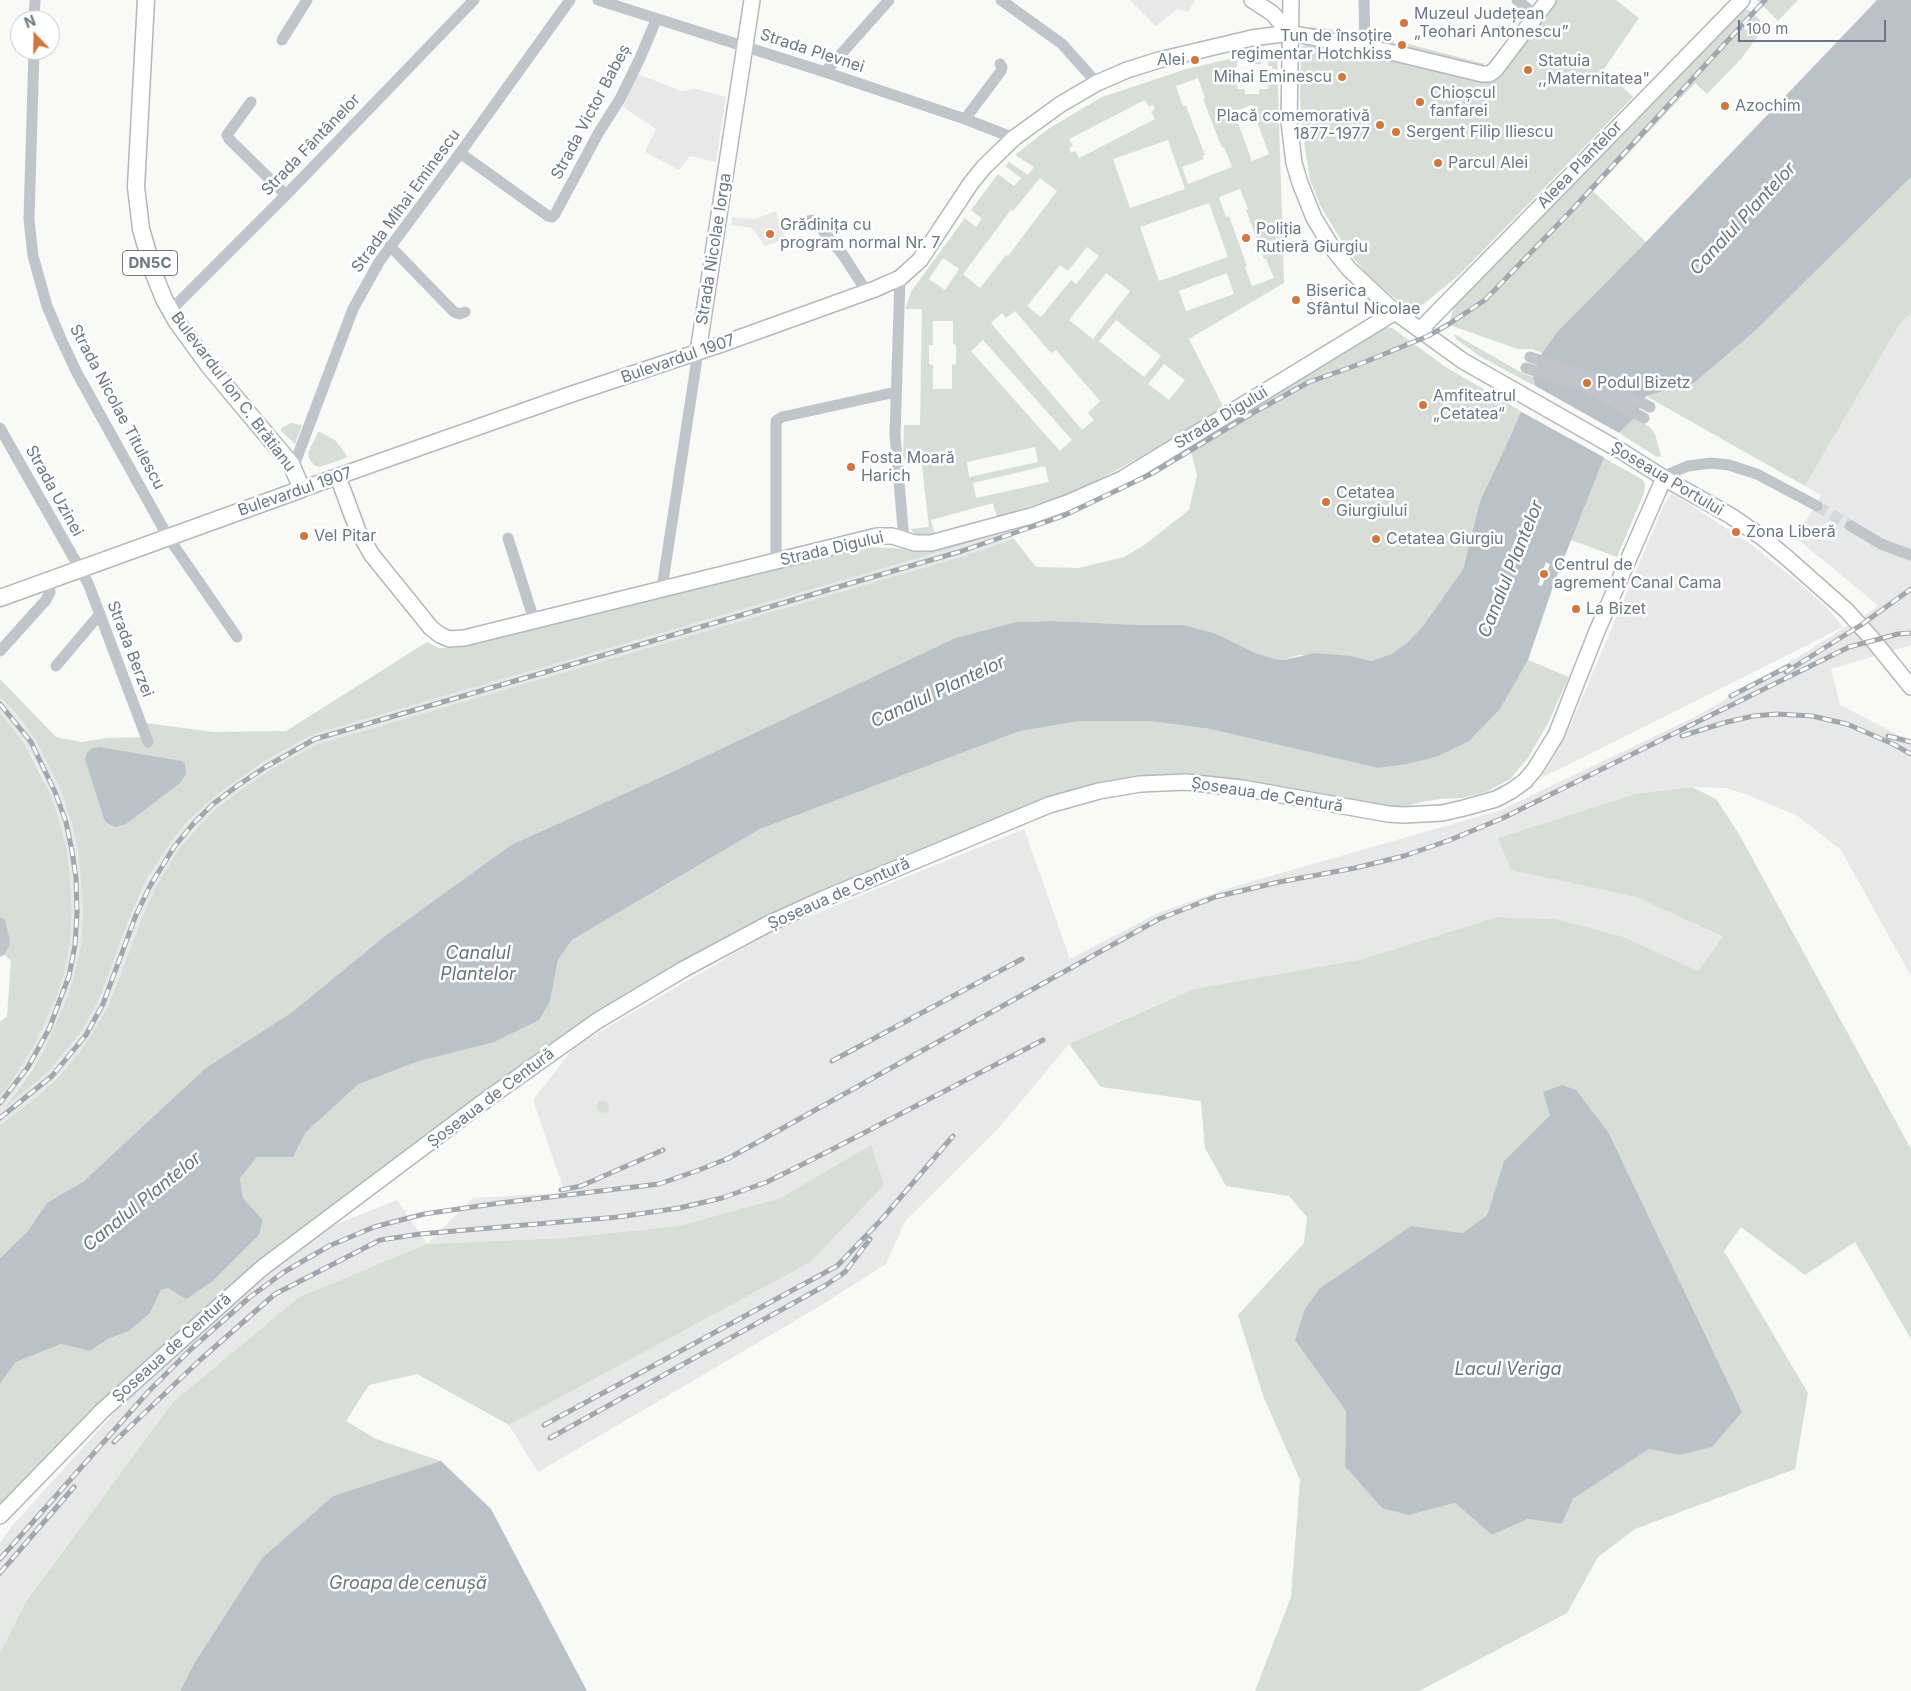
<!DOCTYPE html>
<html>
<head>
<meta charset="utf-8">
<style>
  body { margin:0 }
  #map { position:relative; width:1911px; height:1691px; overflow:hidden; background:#f9f9f7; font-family:Inter,sans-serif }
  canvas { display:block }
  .north { position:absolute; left:10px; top:10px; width:50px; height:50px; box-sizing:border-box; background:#fff; border:1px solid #c4c8ce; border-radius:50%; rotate:339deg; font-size:14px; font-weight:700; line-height:20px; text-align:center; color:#6c7684 }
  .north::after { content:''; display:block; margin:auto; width:18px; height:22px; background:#cf7741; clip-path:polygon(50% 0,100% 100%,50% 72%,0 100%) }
  .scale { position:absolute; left:1738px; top:20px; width:148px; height:22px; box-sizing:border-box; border:2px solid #6c7684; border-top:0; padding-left:6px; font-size:15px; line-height:18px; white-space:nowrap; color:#6c7684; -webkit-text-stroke:4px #fff; paint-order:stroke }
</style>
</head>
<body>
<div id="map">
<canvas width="1911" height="1691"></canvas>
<div class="north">N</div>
<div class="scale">100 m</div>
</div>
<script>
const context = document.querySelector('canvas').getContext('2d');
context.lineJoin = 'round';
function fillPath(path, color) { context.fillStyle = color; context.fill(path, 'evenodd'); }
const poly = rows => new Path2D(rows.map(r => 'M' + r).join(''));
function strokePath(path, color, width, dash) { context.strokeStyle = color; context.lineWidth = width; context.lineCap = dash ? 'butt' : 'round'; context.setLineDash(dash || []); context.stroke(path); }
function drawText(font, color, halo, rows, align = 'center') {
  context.font = font + ' Inter,sans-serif'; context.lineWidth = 5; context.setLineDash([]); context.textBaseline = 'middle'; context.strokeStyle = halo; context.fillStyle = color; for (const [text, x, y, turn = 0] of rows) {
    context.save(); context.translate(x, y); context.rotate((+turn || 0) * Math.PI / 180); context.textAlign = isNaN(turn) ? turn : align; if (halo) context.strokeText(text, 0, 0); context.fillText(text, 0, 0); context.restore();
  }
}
fillPath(poly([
  [1130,0,1195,0,1188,12,1177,9,1156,26],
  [638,74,681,91,696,89,726,97,716,162,690,156,679,170,645,152,656,129,623,107],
  [776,211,785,239,765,246,752,228,731,225,732,217,755,219],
  [1911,313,1911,645,1831,669,1840,705,1900,736,1911,739,1911,976,1841,850,1798,816,1748,795,1726,788,1692,787,1635,794,1499,838,1512,870,1636,897,1724,938,1698,972,1621,936,1555,919,1497,917,1363,959,1194,989,1138,1013,1069,1044,997,1130,905,1221,886,1264,815,1309,538,1472,509,1425,809,1263,870,1146,780,1198,679,1226,563,1238,427,1244,299,1297,173,1402,26,1600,0,1653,0,1543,12,1526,256,1256,397,1200,427,1244,473,1198,565,1193,533,1100,575,1046,773,931,1024,829,1070,959,1158,913,1229,888,1501,810,1695,717,1798,657,1879,606,1796,538,1821,495,1805,486,1899,325],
  [1672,493,1752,545,1800,584,1828,609,1843,627,1541,778,1569,729,1664,505],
  [1009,529,1014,539,964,556,318,744,271,770,197,828,178,850,155,888,142,918,108,1007,84,1048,57,1079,33,1100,0,1125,0,1096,12,1081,35,1044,57,996,64,974,70,944,72,912,70,879,60,823,40,771,26,746,0,712,0,696,19,717,35,739,61,790,71,821,78,850,83,911,81,945,74,976,67,998,44,1050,6,1107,49,1071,81,1032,99,1000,131,914,145,882,170,843,189,820,210,800,264,761,314,734,960,546]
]), '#e7e8e7');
fillPath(poly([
  [1548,0,1616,0,1639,18,1604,69,1633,97,1458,276,1421,306,1416,308,1404,304,1392,296,1365,272,1349,253,1321,207,1310,180,1302,129,1300,96,1301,48,1306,44,1482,74],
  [1757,0,1797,0,1797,1,1778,21],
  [1744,8,1751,11,1760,20,1761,25,1757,37,1741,59,1707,94,1695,83,1593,191,1646,242,1557,332,1542,353,1532,349,1518,349,1452,326,1450,319,1455,304],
  [1310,27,1329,29,1351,32,1350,36,1310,31],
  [1369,35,1394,40,1393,46,1371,40],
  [1401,42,1485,64,1480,67,1400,48],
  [1267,50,1273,50,1277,55,1284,283,1189,339,1223,406,1175,438,1080,490,997,517,993,503,931,520,935,535,926,536,915,535,911,529,929,527,921,457,903,459,904,425,920,425,922,309,905,309,912,290,965,218,976,227,982,219,971,210,998,174,1014,186,1021,178,1005,166,1009,162,1028,175,1034,167,1015,155,1048,129,1102,97,1183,70],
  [1248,59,1249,64,1261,64,1261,59,1268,59,1268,66,1272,66,1272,69,1276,69,1276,80,1272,80,1272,83,1268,83,1268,89,1259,89,1259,94,1245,94,1245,89,1237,89,1237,84,1233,84,1233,68,1237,67,1237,60],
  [1198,78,1205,98,1203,99,1222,148,1224,147,1232,167,1188,184,1182,167,1204,159,1202,156,1205,155,1186,106,1183,106,1176,86],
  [1145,100,1149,107,1153,105,1155,109,1151,112,1155,119,1079,158,1075,151,1071,153,1069,148,1073,146,1069,139],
  [1251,105,1269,154,1252,161,1234,112],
  [1168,140,1185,189,1130,208,1113,159],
  [1040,178,1057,191,1008,256,1006,255,980,288,963,274,1011,210,1013,211],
  [1240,189,1248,209,1246,210,1264,259,1266,259,1274,278,1252,286,1245,267,1247,266,1229,216,1226,217,1219,197],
  [1209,203,1228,257,1159,281,1140,227],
  [1087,247,1099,256,1076,284,1071,280,1041,317,1027,306,1060,265,1068,271],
  [943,258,959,269,945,290,929,279],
  [1106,273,1130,291,1093,339,1069,320],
  [1227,273,1234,294,1186,311,1179,291],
  [1015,311,1051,353,1056,350,1100,401,1088,413,1094,420,1082,430,991,323,1002,313,1006,318],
  [1116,320,1161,356,1144,377,1099,341],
  [933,321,953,321,953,344,956,345,956,364,952,365,952,389,933,389,933,365,929,364,929,345,933,345],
  [983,340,1072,440,1060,451,971,351],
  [1164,364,1185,380,1169,400,1148,384],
  [1035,447,1038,462,969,477,967,462],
  [1045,466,1049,482,976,498,973,483],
  [1911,177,1911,313,1899,325,1805,486,1646,396,1694,383,1754,332],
  [1386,327,1392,328,1447,368,1521,411,1511,435,1480,501,1463,569,1423,626,1408,642,1392,655,1371,661,1351,656,1298,655,1284,660,1275,659,1255,653,1184,625,1143,625,1052,621,1016,622,955,638,672,772,511,845,385,936,291,1013,134,1136,84,1181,47,1203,27,1232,0,1258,0,1125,33,1100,57,1079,84,1047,108,1007,142,918,155,888,178,850,197,828,217,808,241,790,270,770,318,744,964,556,1014,539,1036,567,1079,568,1124,557,1143,546,1189,510,1197,475,1189,443],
  [1454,334,1524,374,1533,377,1535,386,1481,357,1456,339],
  [1634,418,1650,427,1655,434,1661,456,1657,457,1619,433],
  [291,423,302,425,295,444,281,431,281,428],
  [318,432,320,432,336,441,347,456,346,458,320,467,315,466,309,459,308,453],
  [1604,458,1643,480,1645,485,1644,493,1617,557,1571,540],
  [1009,529,960,546,314,734,264,761,210,800,189,820,170,843,145,882,131,914,99,1000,81,1032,49,1071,5,1108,32,1070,44,1050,67,998,74,976,81,945,83,911,78,850,71,821,61,790,35,739,19,717,0,696,0,679,56,737,81,742,107,738,151,737,146,723,213,732,286,731,427,642,438,648,452,648,655,597,865,547,914,549],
  [1528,660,1569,677,1547,725,1528,758,1510,779,1486,792,1462,798,1441,799,1421,802,1395,809,1219,777,1182,775,1146,777,762,919,371,1180,0,1508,0,1384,16,1362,61,1344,90,1351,108,1339,129,1331,150,1313,161,1290,168,1288,186,1298,213,1281,259,1235,263,1220,243,1198,240,1177,257,1157,293,1157,306,1132,359,1084,419,1061,550,1001,558,960,572,940,760,829,1020,731,1080,721,1149,721,1210,729,1378,768,1408,764,1436,757,1514,684],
  [0,712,26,746,50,794,60,823,67,852,70,879,72,912,70,944,64,974,57,996,35,1044,12,1081,0,1096,0,1022,7,1016,11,961,3,953,0,923],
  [1692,787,1716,799,1739,834,1911,1149,1911,1339,1855,1242,1805,1275,1741,1227,1724,1251,1808,1393,1795,1469,1635,1529,1598,1557,1567,1613,1419,1691,1255,1691,1291,1597,1300,1480,1264,1398,1238,1315,1304,1243,1307,1217,1289,1196,1226,1186,1205,1148,1201,1101,1101,1087,1069,1044,1194,989,1363,959,1497,917,1555,919,1621,936,1698,971,1723,937,1636,897,1511,870,1498,838,1635,794],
  [1550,1115,1679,1455,1649,1449,1573,1499,1562,1524,1528,1519,1492,1535,1455,1503,1409,1515,1345,1466,1346,1411,1410,1226,1464,1233,1487,1215,1504,1161],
  '597 1107a6 6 0 1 1 12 0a6 6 0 1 1-12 0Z',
  [871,1145,884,1185,809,1263,509,1425,417,1374,369,1385,346,1421,376,1439,441,1461,333,1496,262,1558,195,1662,180,1691,0,1691,0,1653,26,1601,173,1402,299,1297,427,1244,563,1238,679,1226,780,1198]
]), '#d8ddd7');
fillPath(poly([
  [1877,0,1911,0,1911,177,1754,332,1694,383,1646,396,1634,418,1619,433,1604,458,1556,578,1528,660,1500,709,1469,741,1436,757,1408,764,1378,768,1210,729,1149,721,1080,721,1020,731,760,829,572,940,558,960,550,1001,539,1020,494,1042,419,1061,359,1084,306,1132,293,1157,257,1157,240,1178,243,1198,263,1220,259,1235,213,1281,186,1299,168,1288,161,1290,150,1313,129,1331,108,1339,90,1351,61,1344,16,1362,0,1384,0,1258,27,1232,47,1203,84,1181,206,1068,291,1013,385,936,511,845,672,772,955,638,1016,622,1052,621,1143,625,1184,625,1216,634,1255,653,1275,659,1284,660,1315,653,1351,656,1371,661,1392,654,1408,642,1423,626,1463,569,1480,501,1511,435,1521,411,1535,386,1533,377,1542,353,1557,332,1646,242],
  [100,747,181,761,185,764,186,774,180,783,126,824,115,827,107,823,104,819,85,759,87,753,92,748],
  [1562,1085,1576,1090,1608,1132,1742,1412,1712,1447,1679,1455,1649,1449,1573,1499,1562,1524,1528,1519,1492,1535,1455,1503,1409,1515,1382,1508,1345,1466,1346,1411,1295,1340,1305,1309,1319,1289,1411,1226,1463,1233,1487,1215,1504,1161,1550,1115,1543,1092],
  [441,1461,491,1509,587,1691,180,1691,195,1662,262,1558,333,1496]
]), '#bac2c7');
fillPath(poly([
  [1532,384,1621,434,1607,459,1518,410],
  [1546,562,1550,564,1542,586,1538,585]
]), '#f9f9f7');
strokePath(poly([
  [1817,506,1851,526]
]), '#d6d8da', 11, [11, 5.5]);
const secondary = poly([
  [1252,0,1272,13,1290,33],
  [1291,0,1289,122,1294,163,1300,183,1314,218,1333,249,1349,269,1395,312,1463,361,1621,451,1664,478,1731,516,1763,538,1786,557,1847,611,1873,640,1911,687],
  [1420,330,1742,0],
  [698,352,752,0],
  [338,477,358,531,372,555,431,628,440,635,449,639,464,638,877,536,892,536,915,543,931,543,1031,516,1067,503,1122,479,1395,312],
  [302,489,569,395,719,345,875,289,900,278,920,260,971,183,984,167,1014,138,1061,104,1097,83,1127,70,1159,60,1252,38,1290,33,1395,53,1482,74,1489,74,1495,70,1548,0],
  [0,1516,102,1411,262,1268,490,1097,597,1021,684,969,768,924,823,899,1049,805,1099,791,1140,784,1186,782,1242,788,1388,814,1404,815,1442,813,1464,808,1496,799,1511,791,1525,781,1535,769,1556,735,1597,631,1664,478]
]);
const primary = poly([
  [0,598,302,489,291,464,209,366,177,322,164,299,154,274,141,229,136,187,146,0]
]);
strokePath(secondary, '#b4b7bc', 18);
strokePath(primary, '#b3b6ba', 19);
strokePath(poly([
  [598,0,825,72,965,119,1014,138],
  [1001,0,1062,44,1097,83],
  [1364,0,1365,47],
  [1517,0,1537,16],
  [34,20,35,0],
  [282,40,307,0],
  [34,50,29,219,33,256,47,306,61,339,77,373,168,537,237,637],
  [825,72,889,0],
  [251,102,227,135,229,139,286,195],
  [965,119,1001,71,1002,67,1000,64],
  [460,153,548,216,552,217,555,214,599,132,620,99,640,58,656,20],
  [808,221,812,220,816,222,843,255,867,292],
  [390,246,454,312,460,314,465,312],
  [900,278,895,435,904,540],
  [170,311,286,195,474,0],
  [1530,357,1590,377,1650,407],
  [1526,368,1586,387,1644,418],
  [0,428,88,583,148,742],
  [293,468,353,309,379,262,460,153,570,0],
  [1664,478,1671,473,1688,466,1711,463,1729,465,1757,474,1817,506],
  [1851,526,1881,544,1911,555],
  [508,538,534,620],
  [776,561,776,421,782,417,896,392],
  [662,588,698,352],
  [0,651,46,600,50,592,48,581],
  [56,666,100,614],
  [0,923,4,939,4,944,0,951]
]), '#c1c4c8', 11);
strokePath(secondary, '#fff', 15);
strokePath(primary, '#fff', 16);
const rail = poly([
  [1786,672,1861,625,1911,589],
  [1731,696,1789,666],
  [0,704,31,742,55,792,66,822,72,851,76,878,77,913,75,945,69,976,49,1029,28,1067,0,1103],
  [1682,736,1723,723,1753,716,1777,714,1812,716,1847,724,1893,744,1911,754],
  [1888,736,1911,742],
  [832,1061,1022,959],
  [0,1118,52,1076,86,1035,103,1004,136,915,150,886,174,847,193,824,213,804,237,786,267,766,315,739,962,551,1063,516,1151,474,1251,414,1309,382,1360,364,1428,336,1449,324,1485,300,1571,211,1765,0],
  [561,1190,581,1186,663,1150],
  [544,1425,837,1266,882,1219,953,1136],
  [550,1438,826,1285,845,1272,870,1239],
  [114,1442,200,1360,275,1294,380,1240,420,1234,618,1217,679,1208,722,1198,767,1182,829,1151,1043,1040],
  [0,1559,148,1392,191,1349,250,1297,284,1272,329,1246,374,1227,424,1214,500,1203,659,1184,699,1170,729,1158,1159,919,1215,897,1279,882,1355,868,1404,856,1450,840,1503,818,1849,647,1898,634,1911,633],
  [0,1573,74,1487]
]);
strokePath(rail, '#a3a7ad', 5);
strokePath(rail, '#fff', 3, [9]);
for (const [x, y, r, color] of [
  [1404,23,5,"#cf7741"],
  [1402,45,5,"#cf7741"],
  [1195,60,5,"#cf7741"],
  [1528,70,5,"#cf7741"],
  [1342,77,5,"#cf7741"],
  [1420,102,5,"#cf7741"],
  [1725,106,5,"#cf7741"],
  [1380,125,5,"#cf7741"],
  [1396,132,5,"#cf7741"],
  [1438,163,5,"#cf7741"],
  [770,234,5,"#cf7741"],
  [1246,238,5,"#cf7741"],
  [1296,300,5,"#cf7741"],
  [1587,383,5,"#cf7741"],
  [1423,405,5,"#cf7741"],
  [851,467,5,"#cf7741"],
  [1326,502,5,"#cf7741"],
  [1736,532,5,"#cf7741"],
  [304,536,5,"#cf7741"],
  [1376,539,5,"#cf7741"],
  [1544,574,5,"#cf7741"],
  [1576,609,5,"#cf7741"]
]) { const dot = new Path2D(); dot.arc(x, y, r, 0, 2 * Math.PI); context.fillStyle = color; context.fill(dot); strokePath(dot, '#fff', 2); }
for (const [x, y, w] of [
  [150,263,55]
]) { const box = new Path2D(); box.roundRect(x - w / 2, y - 12.5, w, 25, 4); context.fillStyle = '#fff'; context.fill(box); strokePath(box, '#6c7684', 1); }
drawText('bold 15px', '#6c7684', null, [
  ["DN5C",150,263]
]);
drawText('16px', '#6c7684', '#fff', [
  ["Muzeul Județean",1414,14],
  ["„Teohari Antonescu”",1414,32],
  ["Tun de însoțire",1392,36,"right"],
  ["regimentar Hotchkiss",1392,54,"right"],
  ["Alei",1185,60,"right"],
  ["Statuia",1538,61],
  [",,Maternitatea\"",1538,79],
  ["Mihai Eminescu",1332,77,"right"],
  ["Chioșcul",1430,93],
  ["fanfarei",1430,111],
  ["Azochim",1735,106],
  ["Placă comemorativă",1370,116,"right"],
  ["1877-1977",1370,134,"right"],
  ["Sergent Filip Iliescu",1406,132],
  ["Parcul Alei",1448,163],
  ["Grădinița cu",780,225],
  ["program normal Nr. 7",780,243],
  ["Poliția",1256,229],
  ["Rutieră Giurgiu",1256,247],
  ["Biserica",1306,291],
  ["Sfântul Nicolae",1306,309],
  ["Podul Bizetz",1597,383],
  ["Amfiteatrul",1433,396],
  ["„Cetatea“",1433,414],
  ["Fosta Moară",861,458],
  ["Harich",861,476],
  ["Cetatea",1336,493],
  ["Giurgiului",1336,511],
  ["Zona Liberă",1746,532],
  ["Vel Pitar",314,536],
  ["Cetatea Giurgiu",1386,539],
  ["Centrul de",1554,565],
  ["agrement Canal Cama",1554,583],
  ["La Bizet",1586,609]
], 'left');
drawText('16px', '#6c7684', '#fff', [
  ["Strada Plevnei",812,51,18],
  ["Strada Victor Babeș",591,112,-62],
  ["Strada Fântânelor",311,145,-46],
  ["Aleea Plantelor",1580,165,-46],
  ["Strada Mihai Eminescu",406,201,-54],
  ["Strada Nicolae Iorga",714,249,-81],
  ["Bulevardul 1907",678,359,-19],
  ["Bulevardul Ion C. Brătianu",233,392,53],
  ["Strada Nicolae Titulescu",117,407,62],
  ["Strada Digului",1221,418,-31],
  ["Șoseaua Portului",1667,479,31],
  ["Strada Uzinei",54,491,61],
  ["Bulevardul 1907",295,492,-19],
  ["Strada Digului",832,549,-13],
  ["Strada Berzei",130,649,69],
  ["Șoseaua de Centură",1267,795,9],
  ["Șoseaua de Centură",839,894,-24],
  ["Șoseaua de Centură",491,1098,-37],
  ["Șoseaua de Centură",172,1348,-42]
]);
drawText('italic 18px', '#67757f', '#fff', [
  ["Canalul Plantelor",1743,219,-47],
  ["Canalul Plantelor",1511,569,-68],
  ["Canalul Plantelor",938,692,-25],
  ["Canalul",478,954],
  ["Plantelor",478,975],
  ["Canalul Plantelor",142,1202,-39],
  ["Lacul Veriga",1508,1370],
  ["Groapa de cenușă",408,1584]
]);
</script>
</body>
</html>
